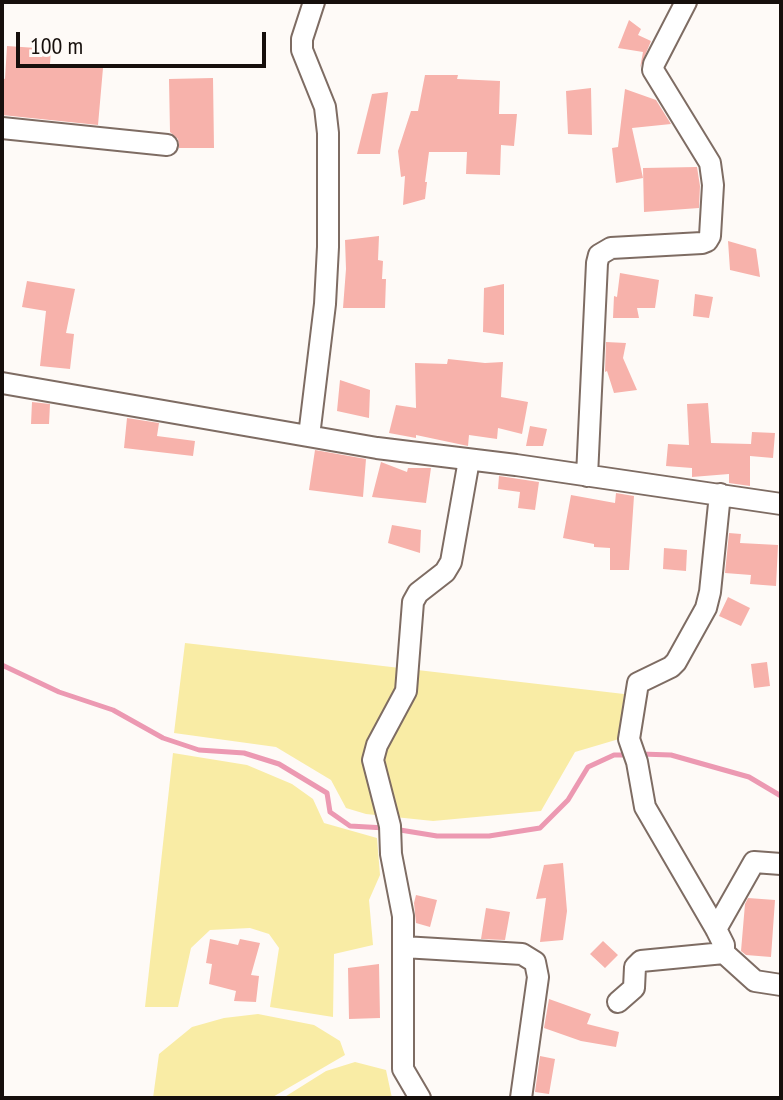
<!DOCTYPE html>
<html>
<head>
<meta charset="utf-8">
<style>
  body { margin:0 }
  #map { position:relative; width:783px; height:1100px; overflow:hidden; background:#fefaf7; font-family:"PT Sans Narrow",sans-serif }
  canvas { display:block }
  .frame { position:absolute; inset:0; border:4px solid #160f0c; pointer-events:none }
  .scale { position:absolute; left:16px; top:32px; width:250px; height:36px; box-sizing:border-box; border:4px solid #160f0c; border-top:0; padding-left:10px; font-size:24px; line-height:28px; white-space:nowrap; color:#160f0c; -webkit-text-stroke:6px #fefaf7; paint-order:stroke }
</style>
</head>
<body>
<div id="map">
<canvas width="783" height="1100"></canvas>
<div class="frame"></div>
<div class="scale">100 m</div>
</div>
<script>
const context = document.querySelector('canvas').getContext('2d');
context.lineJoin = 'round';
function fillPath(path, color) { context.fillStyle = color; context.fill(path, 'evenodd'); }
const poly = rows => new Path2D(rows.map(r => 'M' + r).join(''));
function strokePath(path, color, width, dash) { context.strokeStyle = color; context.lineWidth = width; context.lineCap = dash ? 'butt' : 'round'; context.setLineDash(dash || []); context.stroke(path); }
fillPath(poly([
  [185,643,624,694,619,739,575,752,541,811,433,821,366,814,346,808,331,780,276,747,174,733],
  [173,753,247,765,292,784,313,799,324,823,377,838,380,875,369,900,373,945,334,954,333,1017,270,1007,279,948,269,934,250,928,210,930,191,948,178,1007,145,1007],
  [258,1014,314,1025,340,1041,345,1055,271,1098,153,1098,159,1054,192,1027,224,1018],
  [355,1062,386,1070,392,1098,283,1098,326,1071]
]), '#f9eca5');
strokePath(poly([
  [2,665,59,692,113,710,163,738,199,750,244,753,279,764,327,793,330,812,350,826,385,828],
  [641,754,671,755,749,777,781,796],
  [394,829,437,836,489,836,540,828,568,800,588,767,614,755,631,755]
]), '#ec99b2', 5);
fillPath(poly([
  [629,20,641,29,638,35,651,41,640,68,643,52,618,48],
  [7,46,51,49,50,64,103,68,98,125,2,115,2,78,5,79],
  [425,75,458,75,457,79,500,81,499,114,517,114,514,146,501,145,500,175,466,174,467,152,429,152,425,182,427,182,425,199,403,205,405,176,401,177,398,151,411,111,418,111],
  [213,78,214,148,179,148,178,139,170,132,169,79],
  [591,88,592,135,568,134,566,91],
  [625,89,656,100,671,124,632,128,643,178,616,183,612,148,618,147],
  [388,92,380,154,357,154,372,94],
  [697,167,700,186,699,208,644,212,643,168],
  [379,236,378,260,383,261,382,279,386,279,385,308,343,308,346,269,345,240],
  [728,241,756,249,760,277,730,270],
  [620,273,659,280,655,308,637,308,639,318,613,318,614,296,617,297],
  [27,281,75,289,66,333,74,334,70,369,40,366,46,311,22,307],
  [504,284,504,335,483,332,484,288],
  [695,294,713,297,709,318,693,316],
  [606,342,626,343,623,358,637,390,614,393,607,371,605,372],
  [448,359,485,363,503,362,501,397,528,402,522,434,498,428,497,439,469,435,468,446,416,435,416,438,389,433,396,405,416,408,415,363,447,364],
  [340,380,370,390,369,418,337,411],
  [32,402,50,404,49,424,31,424],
  [708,403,711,443,751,444,752,432,775,433,773,458,750,456,750,486,729,483,729,474,692,477,692,468,666,466,668,444,689,445,687,404],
  [127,418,159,423,157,436,195,441,193,456,124,448],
  [530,426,547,429,543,446,526,446],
  [315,450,366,459,363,497,309,490],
  [381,462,407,472,408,468,431,468,426,503,372,497],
  [499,476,539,482,535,510,518,508,520,492,498,489],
  [616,493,634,496,629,570,610,570,610,548,594,547,594,544,563,538,571,495,615,503],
  [392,525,421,530,420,553,388,543],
  [729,533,741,534,740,543,778,545,776,586,750,584,751,575,725,573],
  [664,548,687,550,686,571,663,569],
  [728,597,750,608,741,626,719,616],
  [767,662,770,686,754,688,751,664],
  [563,863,567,911,563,940,540,942,546,898,536,899,544,865],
  [416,895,437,900,430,927,416,923,414,903],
  [748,898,775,900,771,957,746,955,741,951,745,904],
  [486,908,510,912,505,940,481,939],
  [210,939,238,945,240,939,260,943,251,975,259,976,256,1002,234,1001,236,991,209,984,212,964,206,963],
  [603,941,618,955,605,968,590,954],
  [379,964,380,1018,349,1019,348,968],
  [549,999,591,1014,587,1024,619,1032,616,1047,581,1041,544,1028],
  [540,1056,555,1059,549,1094,535,1092]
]), '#f7b2ab');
const minor = poly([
  [2,128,167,145],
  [2,383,377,448,516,465,781,504],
  [309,436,325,304,328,247,328,133,325,107,302,50,302,39,314,2],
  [587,476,597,263,599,255,611,248,702,243,707,241,710,236,713,185,710,163,653,70,654,64,686,2],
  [716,929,754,862,781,864],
  [403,947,522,954,535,962,538,977,521,1098],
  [724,953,755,981,781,985],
  [618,1002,634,988,635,967,641,961,724,953,724,945,716,929,645,807,637,762,629,739,638,683,671,667,676,662,706,608,710,592,720,494],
  [420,1098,403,1069,403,916,391,854,390,826,373,760,377,745,406,691,413,602,418,593,445,572,451,562,469,460]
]);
strokePath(minor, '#7e6c63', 24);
strokePath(minor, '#fff', 20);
</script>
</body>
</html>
